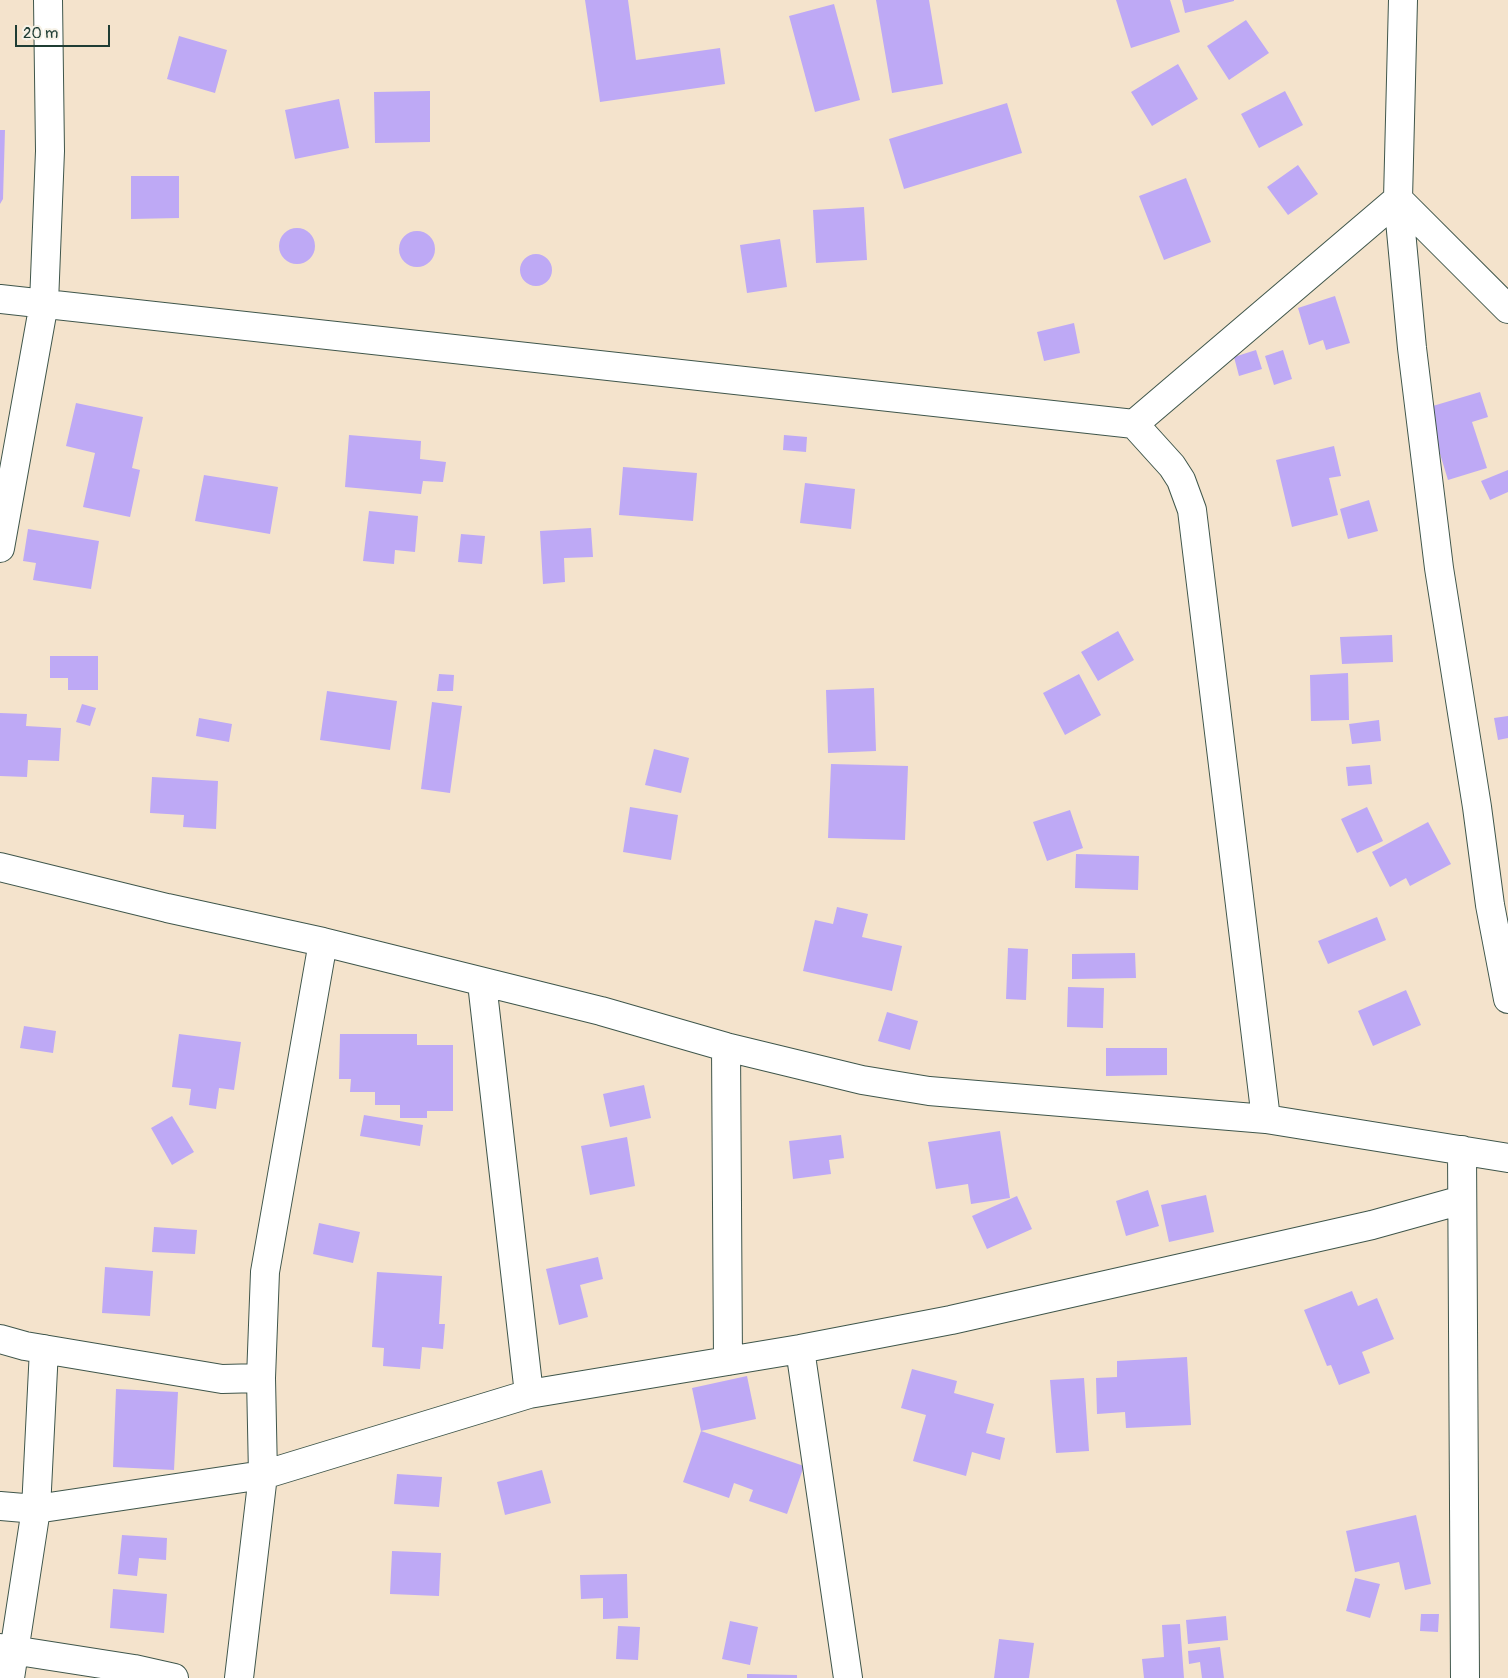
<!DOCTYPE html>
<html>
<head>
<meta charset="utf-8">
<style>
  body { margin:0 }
  #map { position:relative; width:1508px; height:1678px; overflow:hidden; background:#f4e3cc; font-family:Pangolin,sans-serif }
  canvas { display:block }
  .scale { position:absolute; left:15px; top:25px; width:95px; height:22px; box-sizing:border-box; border:2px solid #1f3d34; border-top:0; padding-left:6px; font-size:15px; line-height:18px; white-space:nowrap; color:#1f3d34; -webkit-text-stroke:4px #f7f3e8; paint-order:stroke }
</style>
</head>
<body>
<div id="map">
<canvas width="1508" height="1678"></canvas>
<div class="scale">20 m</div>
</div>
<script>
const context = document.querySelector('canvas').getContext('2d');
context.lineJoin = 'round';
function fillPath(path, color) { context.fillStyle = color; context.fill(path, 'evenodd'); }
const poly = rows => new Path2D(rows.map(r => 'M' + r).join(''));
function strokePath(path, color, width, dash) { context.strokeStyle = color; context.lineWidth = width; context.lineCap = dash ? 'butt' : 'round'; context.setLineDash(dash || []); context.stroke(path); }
fillPath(poly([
  [585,0,628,0,636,60,720,48,725,84,600,102],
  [876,0,929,0,943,84,892,93],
  [1116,0,1170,0,1180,32,1131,48],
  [1182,0,1234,0,1234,1,1185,13],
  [834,4,860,100,815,112,789,16],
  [1246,20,1269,53,1229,80,1207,46],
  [179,36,227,50,215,93,167,79],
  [1178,64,1198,99,1152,126,1131,92],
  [430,91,430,142,375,143,374,92],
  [1285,91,1303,125,1259,148,1241,114],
  [339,99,349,148,295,159,285,110],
  [1007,103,1022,153,904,189,889,139],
  [0,130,5,130,3,199,0,204],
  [1298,165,1318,194,1288,215,1267,187],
  [131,176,179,176,179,218,131,219],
  [1186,178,1211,242,1164,260,1139,196],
  [864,207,867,260,816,263,813,210],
  '279 246a18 18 0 1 1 36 0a18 18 0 1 1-36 0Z',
  '399 249a18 18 0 1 1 36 0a18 18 0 1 1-36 0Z',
  [780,239,787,287,747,293,740,245],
  '520 270a16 16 0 1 1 32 0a16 16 0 1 1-32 0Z',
  [1335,296,1350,343,1326,350,1323,340,1309,345,1298,308],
  [1074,323,1080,353,1044,361,1037,332],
  [1256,350,1262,369,1239,376,1234,357],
  [1283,350,1292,379,1274,385,1265,356],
  [1480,392,1488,417,1472,422,1487,468,1448,480,1426,408],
  [76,403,143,417,132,468,140,470,130,517,83,507,95,453,66,446],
  [349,435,421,441,420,459,446,462,443,482,423,481,421,494,345,487],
  [784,435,807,437,806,452,783,450],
  [1334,446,1341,476,1329,478,1338,515,1292,527,1276,460],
  [623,467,697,473,693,521,619,515],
  [1508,470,1508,492,1490,500,1481,481],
  [204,475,278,487,270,534,195,521],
  [805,483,855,489,851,529,800,523],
  [1369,500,1378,531,1348,539,1340,509],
  [369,511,418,516,415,552,395,550,394,564,363,561],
  [591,528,593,557,564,558,565,582,543,584,540,531],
  [28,529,99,541,91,589,33,580,36,563,23,561],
  [461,534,485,536,482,564,458,562],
  [1118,631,1134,660,1098,681,1081,652],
  [1392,635,1393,662,1342,664,1340,637],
  [50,656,98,656,98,690,68,690,68,678,50,678],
  [1348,673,1349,720,1311,721,1310,675],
  [439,674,454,675,453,691,437,691],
  [1079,674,1101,715,1065,735,1043,693],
  [874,688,876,751,828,753,826,690],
  [327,691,397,701,390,750,320,740],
  [432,702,462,706,450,793,421,789],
  [82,704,96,708,90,726,76,722],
  [0,713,27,714,26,726,61,728,59,761,28,760,27,777,0,776],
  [1508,716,1508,738,1498,740,1494,718],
  [199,718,232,724,229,742,196,736],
  [1379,720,1381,741,1352,744,1349,724],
  [654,749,689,758,681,793,645,785],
  [831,764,908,766,905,840,828,838],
  [1370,765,1372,784,1348,786,1346,767],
  [152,777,218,781,216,829,183,827,184,815,150,813],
  [630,807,678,815,671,860,623,852],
  [1367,807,1383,841,1357,853,1341,819],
  [1070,810,1083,848,1047,861,1033,822],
  [1428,822,1451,864,1410,886,1406,878,1390,887,1372,852],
  [1076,854,1139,856,1138,890,1075,888],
  [837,907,868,914,862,937,902,946,892,991,803,971,815,920,833,924],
  [1377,917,1386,940,1328,964,1318,941],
  [1008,948,1028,949,1026,1000,1006,999],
  [1135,953,1136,978,1072,979,1072,954],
  [1068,987,1104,988,1103,1028,1067,1027],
  [1406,990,1421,1025,1373,1046,1358,1011],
  [887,1012,918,1021,910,1050,878,1041],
  [24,1026,56,1031,53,1053,20,1048],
  [179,1034,241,1042,234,1090,219,1088,216,1109,189,1105,191,1089,172,1087],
  [340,1034,417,1034,417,1045,453,1045,453,1111,427,1111,427,1118,400,1118,400,1105,375,1105,375,1092,350,1092,351,1079,339,1079],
  [1106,1048,1167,1048,1167,1075,1106,1076],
  [644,1085,651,1118,610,1127,603,1094],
  [364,1115,423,1125,420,1146,360,1136],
  [172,1116,194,1152,172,1165,151,1128],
  [1000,1131,1010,1198,971,1204,968,1184,936,1189,928,1142],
  [841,1135,844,1158,829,1160,831,1174,793,1179,789,1141],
  [627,1137,635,1186,590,1195,581,1146],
  [1148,1190,1159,1226,1126,1236,1116,1201],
  [1206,1195,1214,1232,1169,1242,1161,1205],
  [1017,1196,1032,1229,987,1249,972,1216],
  [319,1223,360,1232,353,1263,313,1254],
  [154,1227,197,1230,195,1254,152,1252],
  [598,1257,603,1279,580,1285,588,1317,559,1325,546,1269],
  [105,1267,153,1271,150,1316,102,1313],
  [377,1272,442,1276,439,1324,445,1324,443,1349,422,1347,420,1369,383,1366,384,1348,372,1347],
  [1352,1291,1358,1306,1377,1298,1394,1339,1362,1352,1370,1373,1339,1385,1331,1365,1327,1366,1304,1310],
  [1187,1357,1191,1425,1126,1428,1125,1412,1097,1414,1096,1378,1117,1377,1117,1361],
  [912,1369,957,1381,954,1393,994,1404,986,1433,1005,1438,1000,1460,972,1452,966,1476,913,1461,926,1415,901,1408],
  [747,1376,756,1419,701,1431,692,1388],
  [1084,1378,1089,1451,1056,1453,1050,1380],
  [116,1389,178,1392,174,1470,113,1467],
  [701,1431,804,1466,787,1514,749,1501,753,1490,734,1483,729,1498,683,1482],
  [542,1470,551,1503,505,1515,497,1482],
  [397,1474,442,1477,439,1507,394,1504],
  [1416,1515,1431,1584,1405,1590,1399,1562,1355,1572,1346,1531],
  [122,1535,167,1538,166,1560,139,1558,137,1576,118,1574],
  [392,1551,441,1553,439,1596,390,1594],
  [627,1574,628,1618,603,1619,603,1598,581,1599,580,1575],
  [1355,1578,1380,1584,1370,1618,1346,1611],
  [113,1589,167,1594,164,1633,110,1628],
  [1421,1614,1439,1614,1438,1632,1420,1631],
  [1226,1616,1228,1640,1188,1644,1186,1620],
  [730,1621,758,1627,750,1665,722,1659],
  [1180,1624,1184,1678,1144,1678,1142,1659,1164,1657,1162,1625],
  [618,1626,640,1627,638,1660,616,1659],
  [999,1639,1034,1643,1029,1678,994,1678],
  [1220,1647,1224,1678,1202,1678,1200,1662,1189,1664,1188,1651],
  [747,1674,797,1675,797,1678,747,1678]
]), '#bea9f5');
const street = poly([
  [1403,0,1398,199,1412,348,1439,568,1477,807,1490,905,1508,999],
  [1398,199,1508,309],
  [0,299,1134,424,1172,466,1181,480,1192,510,1266,1119],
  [1134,424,1398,199],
  [0,548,44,303,50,151,48,0],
  [0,867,167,908,323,942,601,1011,726,1047,862,1080,929,1091,1266,1119,1508,1158],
  [482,983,529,1394],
  [726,1047,728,1361],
  [1462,1150,1465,1678],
  [0,1339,25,1346,222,1379,261,1378],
  [800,1349,848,1678],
  [0,1506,36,1509,263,1475,529,1394,800,1349,951,1320,1372,1225,1462,1200],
  [0,1648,134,1669,174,1678],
  [10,1678,36,1509,44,1349],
  [239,1678,263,1475,261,1378,265,1272,323,942]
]);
strokePath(street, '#3f564b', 30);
strokePath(street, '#fff', 28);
</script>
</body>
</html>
